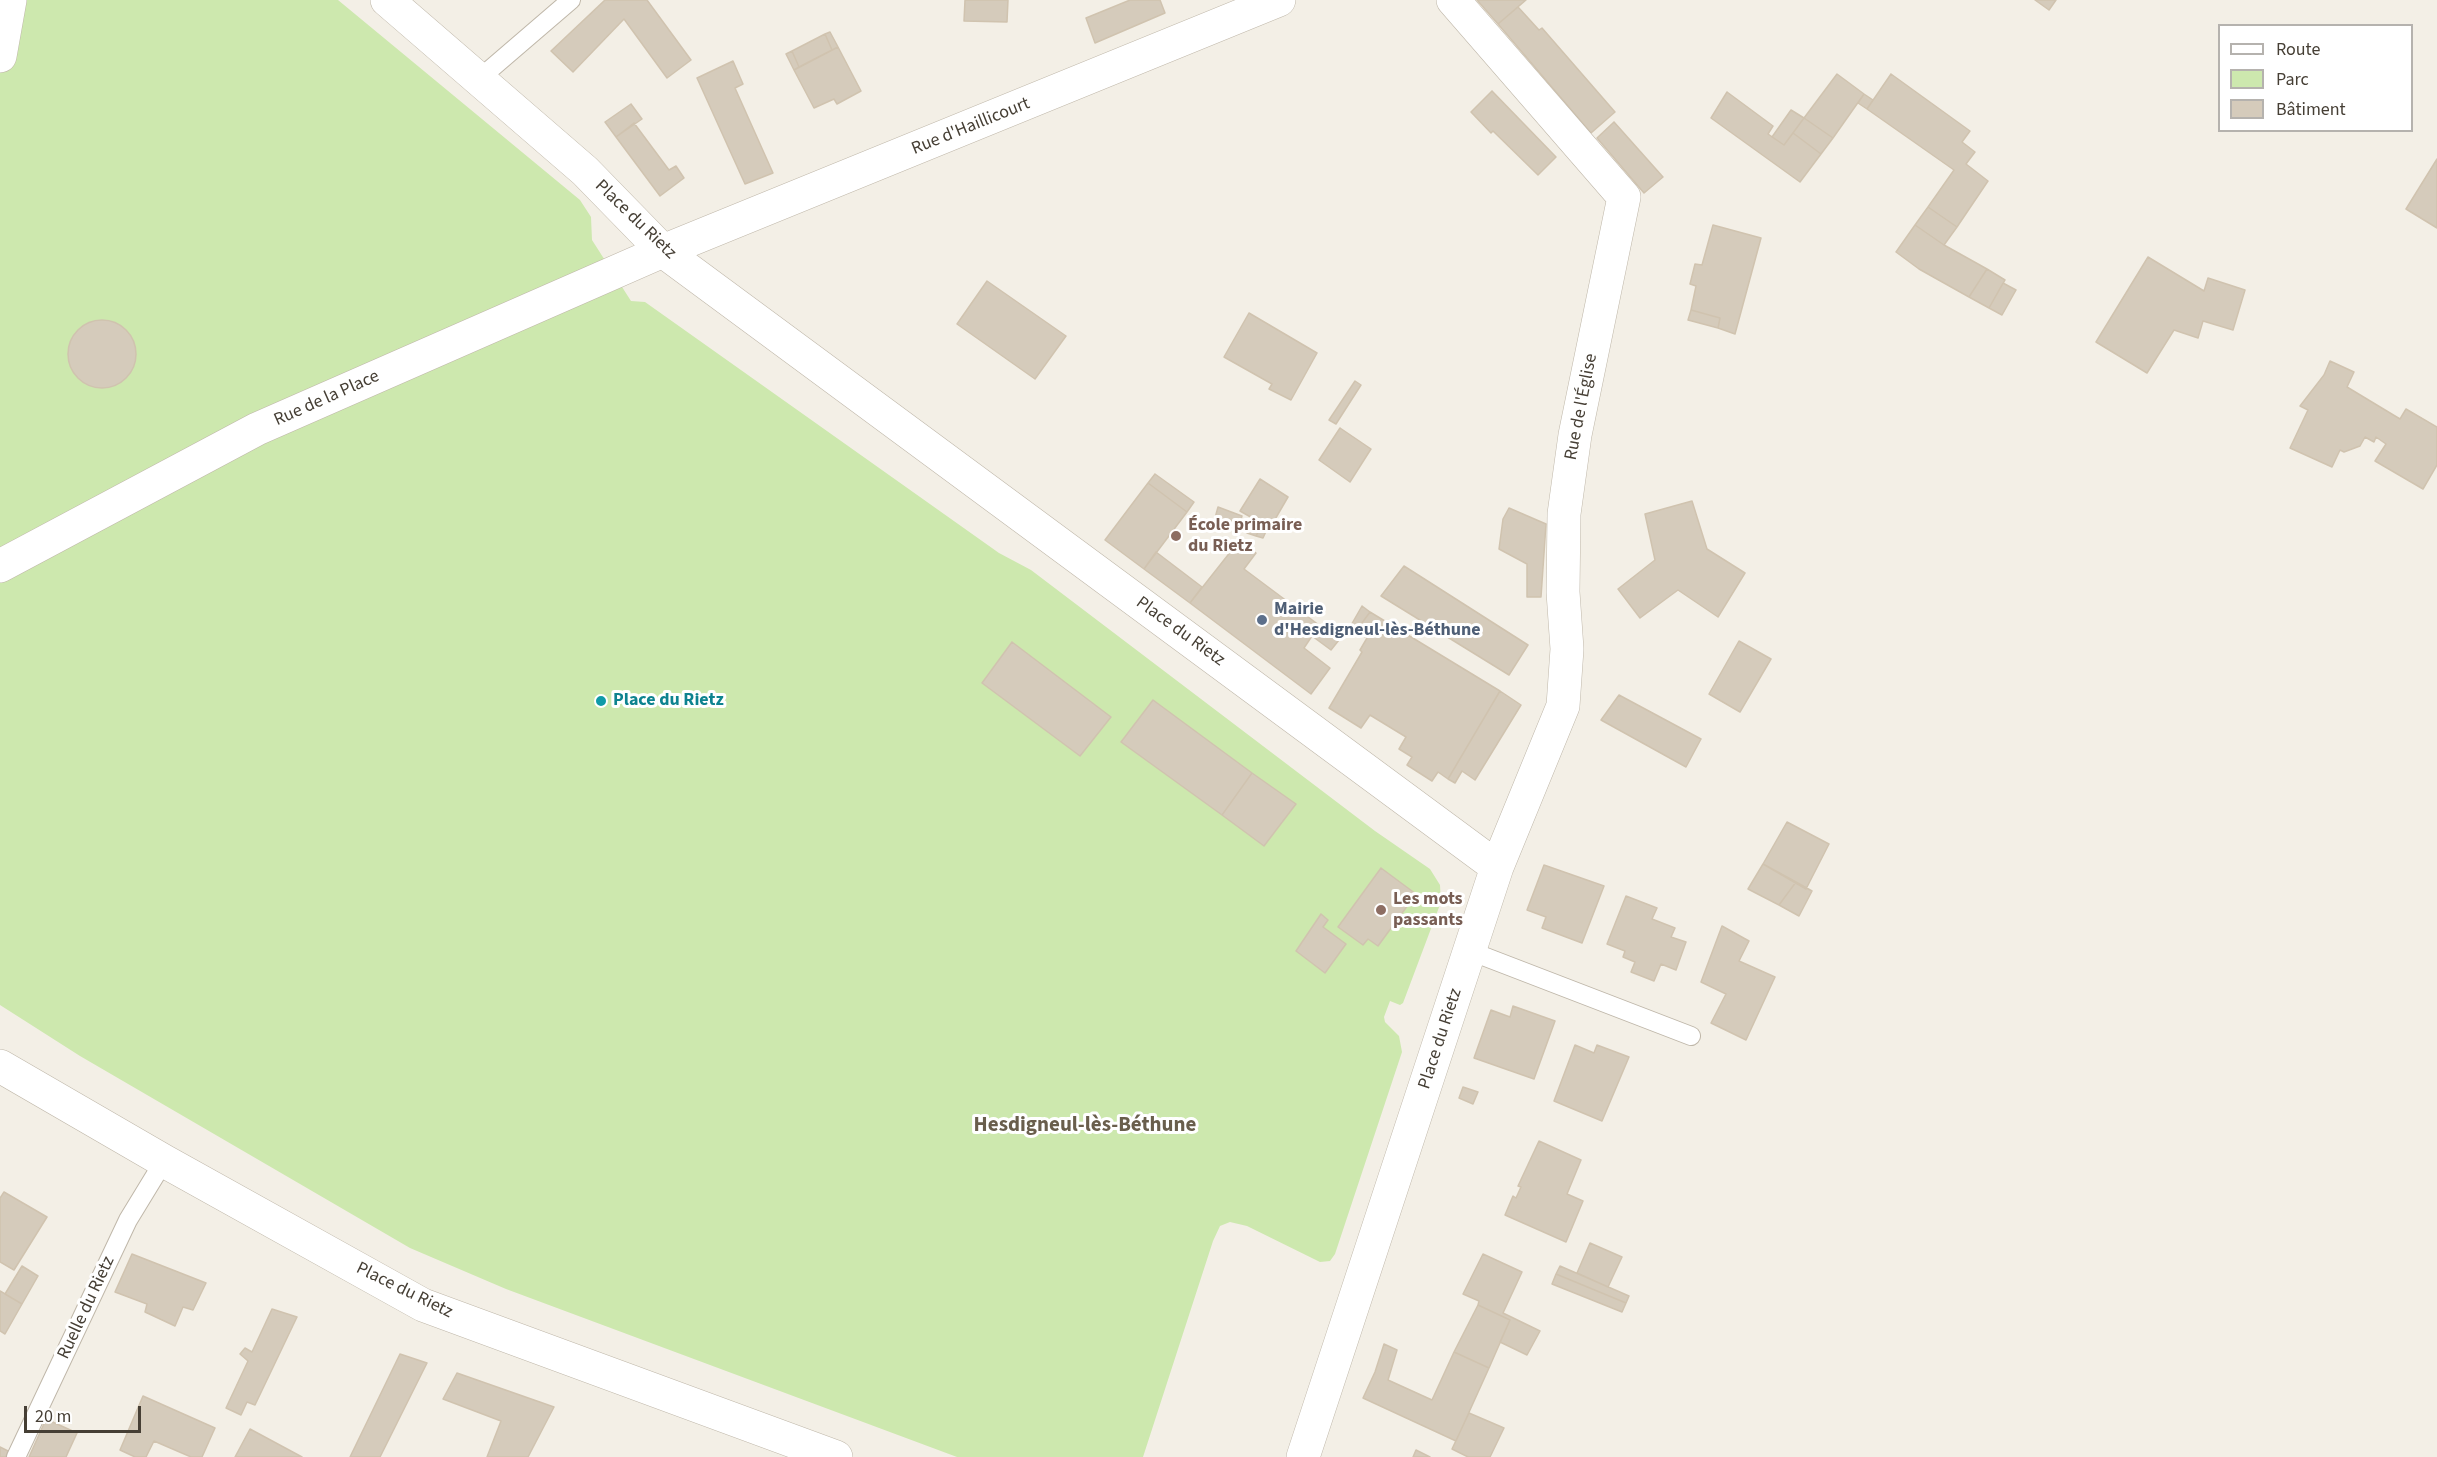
<!DOCTYPE html>
<html>
<head>
<meta charset="utf-8">
<style>
  body { margin:0 }
  #map { position:relative; width:2437px; height:1457px; overflow:hidden; background:#f3efe6; font-family:"Source Sans 3",sans-serif }
  canvas { display:block }
  .legend { position:absolute; left:2218px; top:24px; width:195px; height:108px; box-sizing:border-box; background:#fff; border:2px solid #b5b2ae; margin:0; padding:8px 10px; list-style:none; font-size:18px; color:#463f35 }
  .legend li { display:flex; align-items:center; gap:12px; height:30px }
  .legend b { width:30px; border:2px solid #b5b2ae }
  .scale { position:absolute; left:24px; top:1406px; width:117px; height:27px; box-sizing:border-box; border:3px solid #463f35; border-top:0; padding-left:8px; font-size:18px; line-height:21px; white-space:nowrap; color:#463f35; -webkit-text-stroke:4px #fff; paint-order:stroke }
</style>
</head>
<body>
<div id="map">
<canvas width="2437" height="1457"></canvas>
<ul class="legend">
<li><b style="height:8px;background:#fff"></b>Route</li>
<li><b style="height:16px;background:#cde8ae"></b>Parc</li>
<li><b style="height:16px;background:#d5cbbb"></b>Bâtiment</li>
</ul>
<div class="scale">20 m</div>
</div>
<script>
const context = document.querySelector('canvas').getContext('2d');
context.lineJoin = 'round';
function fillPath(path, color) { context.fillStyle = color; context.fill(path, 'evenodd'); }
const poly = rows => new Path2D(rows.map(r => 'M' + r).join(''));
function strokePath(path, color, width, dash) { context.strokeStyle = color; context.lineWidth = width; context.lineCap = dash ? 'butt' : 'round'; context.setLineDash(dash || []); context.stroke(path); }
function drawText(font, color, halo, rows, align = 'center') {
  context.font = font + ' "Source Sans 3",sans-serif'; context.lineWidth = 6; context.setLineDash([]); context.textBaseline = 'middle'; context.strokeStyle = halo; context.fillStyle = color; for (const [text, x, y, turn = 0] of rows) {
    context.save(); context.translate(x, y); context.rotate((+turn || 0) * Math.PI / 180); context.textAlign = isNaN(turn) ? turn : align; if (halo) context.strokeText(text, 0, 0); context.fillText(text, 0, 0); context.restore();
  }
}
fillPath(poly([
  [0,0,338,0,580,200,591,217,592,240,631,301,645,302,999,553,1031,570,1375,831,1430,869,1440,885,1441,902,1403,1003,1400,1005,1390,1001,1384,1017,1385,1022,1399,1036,1402,1052,1335,1254,1330,1261,1320,1262,1247,1226,1230,1222,1220,1226,1213,1241,1143,1457,957,1457,506,1289,410,1248,80,1056,0,1005]
]), '#cde8ae');
const building = poly([
  [605,0,647,0,691,60,667,78,624,19,573,72,551,51,605,0],
  [965,0,1008,0,1007,22,964,21,965,0],
  [1130,0,1160,0,1165,13,1095,43,1086,18,1130,0],
  [1477,0,1526,0,1498,24,1477,0],
  [2035,0,2056,0,2049,10,2035,0],
  [1518,7,1539,30,1542,28,1615,112,1591,133,1498,24,1518,7],
  [830,32,838,47,832,50,825,34,830,32],
  [825,34,832,50,799,67,792,51,825,34],
  [838,47,861,91,837,104,834,99,814,108,794,70,838,47],
  [792,51,799,67,794,70,786,54,792,51],
  [733,61,743,84,735,88,773,173,745,184,697,78,733,61],
  [1837,74,1864,94,1833,138,1804,118,1837,74],
  [1891,74,1970,131,1962,142,1975,152,1966,164,1988,181,1957,227,1928,207,1954,170,1867,109,1891,74],
  [1492,91,1556,157,1538,175,1493,131,1491,133,1471,112,1492,91],
  [1727,92,1773,126,1768,134,1784,145,1793,133,1821,154,1800,182,1711,118,1727,92],
  [1864,94,1873,100,1867,109,1858,103,1864,94],
  [631,104,642,119,616,137,605,122,631,104],
  [1791,110,1804,118,1784,145,1772,137,1791,110],
  [1804,118,1833,138,1821,154,1793,133,1804,118],
  [1614,122,1663,177,1644,193,1597,138,1614,122],
  [634,123,669,170,676,166,684,178,660,196,616,137,634,123],
  [2437,159,2437,228,2406,209,2437,159],
  [1928,207,1957,227,1944,245,1915,225,1928,207],
  [1713,225,1761,238,1735,334,1718,328,1720,318,1691,310,1696,286,1690,284,1695,264,1702,265,1713,225],
  [1915,225,1944,245,1987,269,1969,297,1919,269,1896,252,1915,225],
  [2148,257,2204,291,2208,278,2245,290,2233,330,2203,321,2198,338,2174,330,2147,373,2096,342,2148,257],
  [1987,269,2005,280,1989,308,1969,297,1987,269],
  [987,281,1066,336,1035,379,957,324,987,281],
  [2003,283,2016,290,2002,315,1989,308,2003,283],
  [1691,310,1720,318,1718,328,1688,320,1691,310],
  [1249,313,1317,353,1291,400,1269,389,1272,384,1224,357,1249,313],
  '68 354a34 34 0 1 1 68 0a34 34 0 1 1-68 0Z',
  [2330,361,2354,372,2347,387,2400,419,2406,409,2437,427,2437,465,2423,489,2375,461,2386,444,2376,437,2374,442,2365,437,2360,446,2344,452,2340,450,2332,467,2290,448,2308,410,2300,406,2324,375,2330,361],
  [1355,381,1361,385,1336,424,1329,420,1355,381],
  [1340,428,1371,449,1350,482,1319,460,1340,428],
  [1155,474,1194,502,1187,512,1148,483,1155,474],
  [1260,479,1288,497,1270,528,1240,511,1260,479],
  [1148,483,1187,512,1144,569,1105,540,1148,483],
  [1692,501,1707,549,1745,573,1718,617,1678,590,1640,618,1618,589,1655,560,1645,514,1692,501],
  [1218,507,1242,516,1239,526,1215,518,1218,507],
  [1509,508,1546,524,1541,597,1527,597,1527,564,1499,549,1503,519,1509,508],
  [1253,520,1262,525,1256,536,1247,533,1253,520],
  [1262,525,1268,527,1263,538,1256,536,1262,525],
  [1239,541,1256,553,1244,569,1339,640,1331,650,1312,636,1304,648,1330,668,1311,694,1190,603,1239,541],
  [1156,552,1202,587,1190,603,1144,569,1156,552],
  [1404,566,1528,645,1509,675,1381,596,1404,566],
  [1362,606,1370,612,1356,631,1350,627,1362,606],
  [1370,612,1500,691,1448,779,1438,772,1432,781,1407,765,1412,757,1399,749,1406,737,1370,715,1361,728,1329,708,1362,652,1360,650,1367,638,1356,631,1370,612],
  [1739,641,1771,659,1740,712,1709,694,1739,641],
  [1012,642,1111,717,1080,756,982,683,1012,642],
  [1500,691,1521,705,1475,780,1462,771,1455,783,1448,779,1500,691],
  [1619,695,1701,739,1686,767,1601,720,1619,695],
  [1153,700,1252,773,1222,815,1121,742,1153,700],
  [1252,773,1296,804,1264,846,1222,815,1252,773],
  [1787,822,1829,844,1806,889,1763,864,1787,822],
  [1763,864,1796,882,1779,905,1748,889,1763,864],
  [1544,865,1604,886,1582,943,1542,928,1546,917,1527,910,1544,865],
  [1381,868,1416,894,1378,946,1368,939,1363,945,1338,927,1381,868],
  [1796,882,1812,891,1799,916,1779,905,1796,882],
  [1626,896,1657,908,1652,919,1675,928,1671,937,1686,942,1676,970,1661,964,1654,981,1631,972,1635,962,1623,957,1625,951,1607,944,1626,896],
  [1321,914,1328,920,1323,927,1346,944,1325,973,1296,951,1321,914],
  [1722,926,1749,941,1739,961,1775,977,1746,1040,1711,1023,1726,994,1701,982,1722,926],
  [1513,1006,1555,1021,1534,1079,1474,1058,1491,1010,1510,1017,1513,1006],
  [1575,1045,1594,1053,1597,1045,1629,1057,1602,1121,1554,1101,1575,1045],
  [1463,1087,1478,1092,1473,1104,1459,1098,1463,1087],
  [1539,1141,1581,1160,1567,1194,1583,1201,1566,1242,1505,1215,1513,1196,1516,1198,1521,1187,1518,1186,1539,1141],
  [4,1192,47,1217,14,1270,0,1262,0,1198,4,1192],
  [1590,1243,1622,1257,1608,1287,1577,1273,1590,1243],
  [132,1254,206,1283,193,1310,183,1307,175,1326,145,1312,147,1304,115,1292,132,1254],
  [1483,1254,1522,1272,1503,1313,1540,1331,1527,1355,1500,1342,1510,1320,1478,1305,1479,1301,1463,1294,1483,1254],
  [22,1266,38,1276,22,1304,5,1294,22,1266],
  [1560,1266,1629,1296,1626,1303,1556,1274,1560,1266],
  [1556,1274,1626,1303,1622,1312,1552,1284,1556,1274],
  [0,1291,22,1304,5,1334,0,1331,0,1291],
  [1478,1305,1510,1320,1489,1368,1454,1352,1478,1305],
  [272,1309,297,1317,255,1405,247,1402,241,1415,226,1408,248,1361,240,1354,245,1348,252,1352,272,1309],
  [1384,1344,1397,1350,1388,1380,1432,1400,1454,1352,1489,1368,1456,1441,1363,1398,1375,1372,1384,1344],
  [400,1354,427,1363,380,1457,350,1457,400,1354],
  [457,1373,554,1407,528,1457,487,1457,501,1421,443,1399,457,1373],
  [143,1396,215,1428,202,1457,191,1457,154,1441,146,1457,135,1457,120,1450,143,1396],
  [1469,1413,1504,1428,1490,1457,1468,1457,1452,1449,1469,1413],
  [46,1419,77,1433,66,1457,29,1457,46,1419],
  [250,1429,302,1457,235,1457,250,1429],
  [0,1447,8,1451,6,1457,0,1457,0,1447],
  [1416,1450,1430,1457,1413,1457,1416,1450]
]);
fillPath(building, '#d5cbbb');
strokePath(building, '#d0c3af', 1.5);
const service = poly([
  [479,79,571,0],
  [1470,951,1691,1036],
  [16,1457,128,1220,164,1161]
]);
const minor = poly([
  [387,0,585,171,663,251,1497,867,1303,1457],
  [1453,0,1624,197,1575,435,1564,514,1563,592,1567,649,1563,706,1497,867]
]);
const tertiary = poly([
  [0,56,10,0],
  [0,566,257,429,663,251,1279,0],
  [0,1066,164,1161,423,1305,836,1457]
]);
strokePath(service, '#bfb7a9', 20);
strokePath(minor, '#bfb7a9', 34);
strokePath(tertiary, '#bfb7a9', 34);
strokePath(service, '#fff', 18);
strokePath(minor, '#fff', 33);
strokePath(tertiary, '#fff', 33);
for (const [x, y, r, color] of [
  [1176,536,6,"#8d6e63"],
  [1262,620,6,"#5c6f8a"],
  [601,701,6,"#0f9aa8"],
  [1381,910,6,"#8d6e63"]
]) { const dot = new Path2D(); dot.arc(x, y, r, 0, 2 * Math.PI); context.fillStyle = color; context.fill(dot); strokePath(dot, '#fff', 2); }
drawText('18px', '#463f35', '#fff', [
  ["Rue d'Haillicourt",971,127,-22],
  ["Place du Rietz",635,220,44],
  ["Rue de la Place",327,399,-24],
  ["Rue de l'Église",1582,407,-79],
  ["Place du Rietz",1180,632,36],
  ["Place du Rietz",1441,1039,-72],
  ["Place du Rietz",404,1291,26],
  ["Ruelle du Rietz",87,1308,-65]
]);
drawText('bold 18px', '#785e54', '#fff', [
  ["École primaire",1188,526],
  ["du Rietz",1188,547],
  ["Les mots",1393,900],
  ["passants",1393,921]
], 'left');
drawText('bold 18px', '#4e5e75', '#fff', [
  ["Mairie",1274,610],
  ["d'Hesdigneul-lès-Béthune",1274,631]
], 'left');
drawText('bold 18px', '#0d838f', '#fff', [
  ["Place du Rietz",613,701]
], 'left');
drawText('bold 21px', '#695e4c', '#fff', [
  ["Hesdigneul-lès-Béthune",1085,1126]
]);
</script>
</body>
</html>
